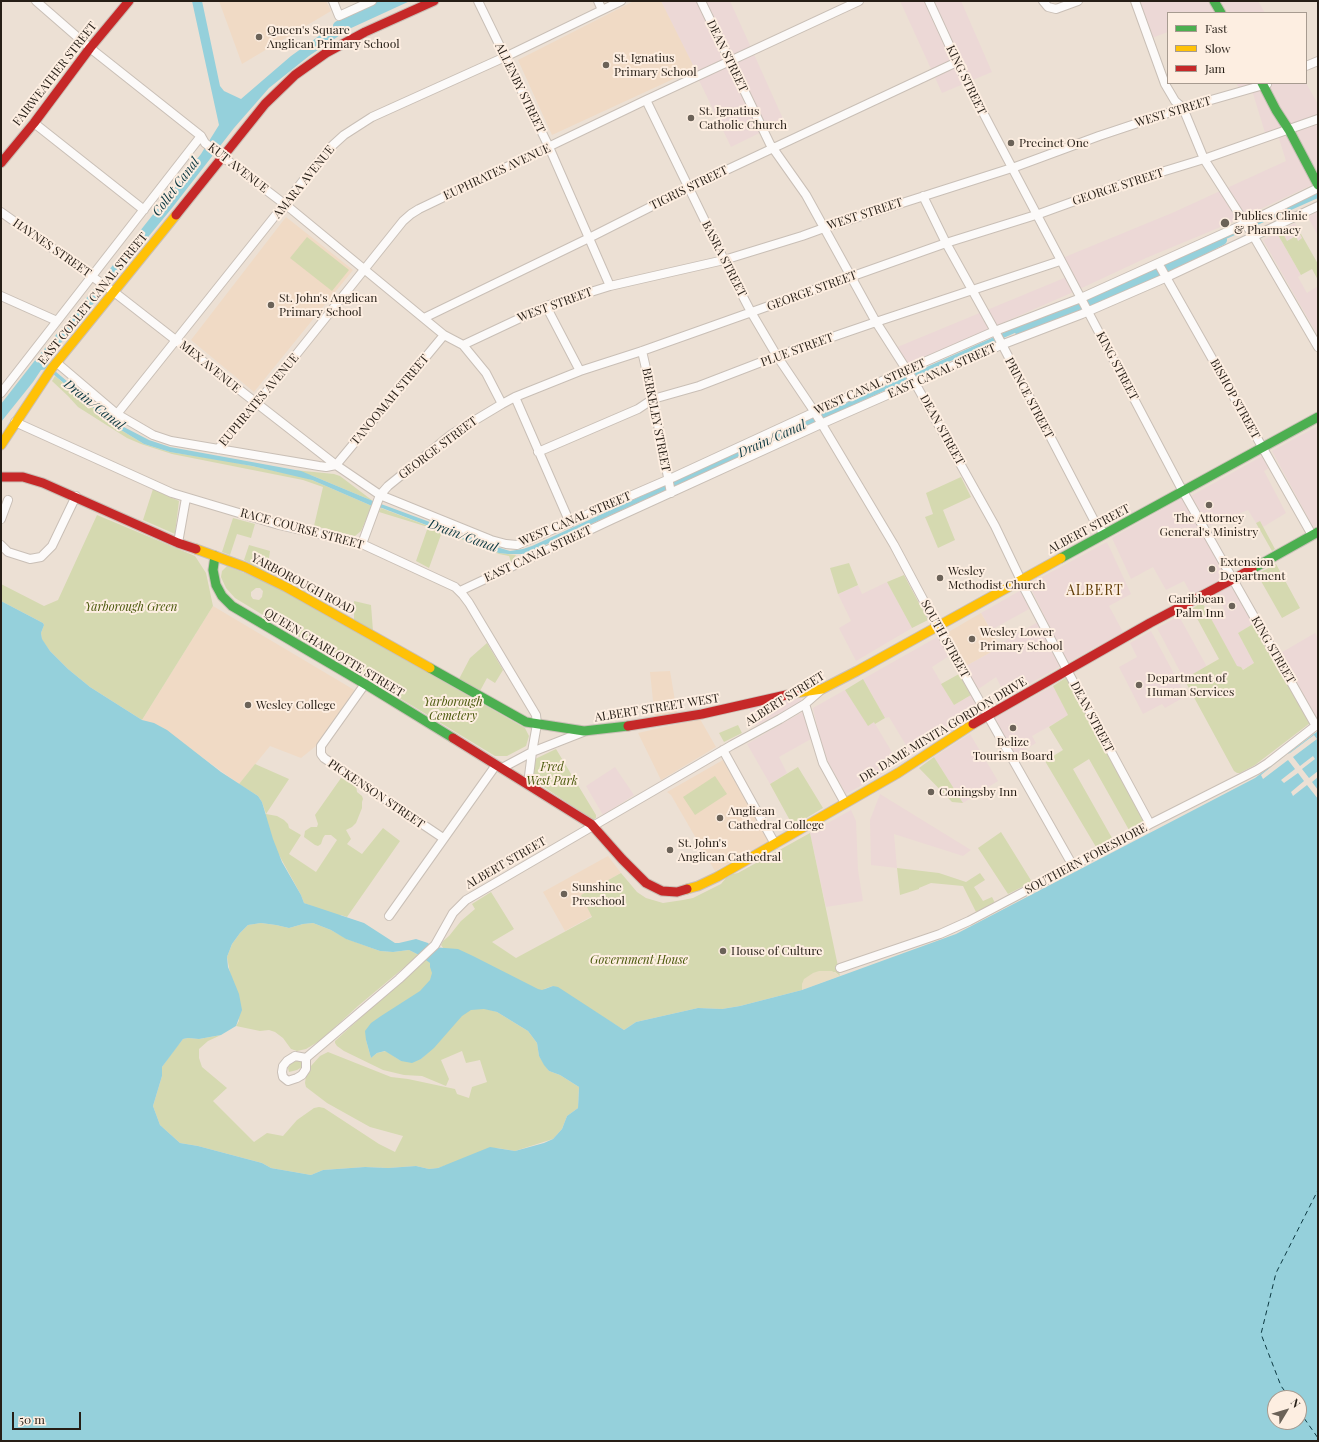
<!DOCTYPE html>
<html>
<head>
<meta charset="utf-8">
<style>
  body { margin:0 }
  #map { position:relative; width:1319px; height:1442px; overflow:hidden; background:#ece0d4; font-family:"Playfair Display",serif }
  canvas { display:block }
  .frame { position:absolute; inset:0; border:2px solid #261e16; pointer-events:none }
  .legend { position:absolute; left:1167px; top:12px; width:140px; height:72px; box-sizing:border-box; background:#fdeee1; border:1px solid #a79b90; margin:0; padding:5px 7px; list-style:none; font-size:12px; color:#261e16 }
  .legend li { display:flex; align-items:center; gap:8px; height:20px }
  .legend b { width:20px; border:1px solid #a79b90 }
  .north { position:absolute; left:1267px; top:1390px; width:40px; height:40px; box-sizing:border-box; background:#fdeee1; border:1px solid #a79b90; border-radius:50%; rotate:52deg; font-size:11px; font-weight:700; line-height:16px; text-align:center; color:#261e16 }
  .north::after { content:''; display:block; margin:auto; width:14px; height:18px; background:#6b6258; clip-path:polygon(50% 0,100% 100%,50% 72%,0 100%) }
  .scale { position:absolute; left:12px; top:1412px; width:69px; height:18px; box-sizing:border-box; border:2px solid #261e16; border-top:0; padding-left:5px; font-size:12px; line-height:14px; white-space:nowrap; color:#261e16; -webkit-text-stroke:3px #fdeee1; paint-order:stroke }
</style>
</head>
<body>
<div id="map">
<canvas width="1319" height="1442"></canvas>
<div class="frame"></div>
<ul class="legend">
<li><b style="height:5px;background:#4caf50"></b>Fast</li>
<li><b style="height:5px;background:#ffc107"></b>Slow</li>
<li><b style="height:5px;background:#c62828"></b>Jam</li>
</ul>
<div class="north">N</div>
<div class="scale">50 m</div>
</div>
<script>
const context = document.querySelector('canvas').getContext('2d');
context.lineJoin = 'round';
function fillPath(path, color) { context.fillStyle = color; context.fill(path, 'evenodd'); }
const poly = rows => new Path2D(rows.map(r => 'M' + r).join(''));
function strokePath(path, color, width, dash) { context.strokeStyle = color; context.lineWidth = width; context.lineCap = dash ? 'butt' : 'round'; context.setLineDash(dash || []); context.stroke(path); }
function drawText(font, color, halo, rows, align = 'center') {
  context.font = font + ' "Playfair Display",serif'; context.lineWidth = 4; context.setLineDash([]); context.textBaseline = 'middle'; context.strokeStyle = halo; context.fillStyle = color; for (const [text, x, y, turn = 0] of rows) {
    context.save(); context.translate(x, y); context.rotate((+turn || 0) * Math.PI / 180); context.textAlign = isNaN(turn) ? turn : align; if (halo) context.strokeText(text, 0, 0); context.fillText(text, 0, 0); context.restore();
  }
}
fillPath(poly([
  [661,1,730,1,784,121,731,147],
  [900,1,961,1,992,72,942,93],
  [1137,1,1258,1,1265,13,1168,13,1168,32,1152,38],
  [1236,83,1306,83,1318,104,1318,182,1235,221,1146,258,1071,293,904,366,895,348,1069,276,1060,259,1172,213,1286,161,1277,132,1266,136,1251,87,1240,89],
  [1318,211,1318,236,1308,217],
  [1295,223,1301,234,1300,234,1302,238,1298,241,1296,237,1287,241,1281,231],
  [1277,233,1301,275,1298,277,1307,293,1318,286,1318,336,1263,240],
  [1318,426,1318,525,1313,527,1272,451],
  [1264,455,1271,467,1264,471,1286,513,1263,527,1260,521,1256,523,1248,510,1209,526,1191,496],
  [1184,497,1226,576,1192,596,1184,581,1166,590,1153,567,1131,579,1112,538],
  [1107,542,1131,594,1109,606,1123,632,1067,663,1029,584],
  [887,582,912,628,856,661,839,628,851,621,838,594,858,585,862,594],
  [1230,586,1233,587,1253,624,1238,633,1254,663,1242,670,1237,667,1210,617,1224,609,1216,594],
  [1021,590,1031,608,991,630,981,613],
  [1179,616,1207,667,1184,679,1157,628],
  [1038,622,1061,666,1006,697,996,677,977,690,964,667,1000,647,999,644],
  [1151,631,1186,696,1165,708,1162,704,1143,714,1119,667,1137,657,1130,643],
  [1315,633,1318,638,1318,718,1317,719,1279,654],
  [939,636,949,656,932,667,954,705,971,695,981,713,912,755,889,717,885,718,863,679],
  [1053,686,1069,715,1032,736,1036,743,1015,756,994,718],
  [845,690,868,725,874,722,893,754,876,764,882,774,846,794,828,762,820,740,813,708],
  [801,698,801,701,798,704,756,726,749,708],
  [804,711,811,739,779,757,787,773,770,784,747,744],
  [970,734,998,781,963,803,934,757],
  [615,767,634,795,603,815,586,786],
  [880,794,971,850,963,856,894,834,897,868,871,865,870,820],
  [851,810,856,821,858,870,863,901,826,907,810,833]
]), '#ecd8d6');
fillPath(poly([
  [219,1,326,1,331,11,242,64],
  [634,1,661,1,695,69,552,135,518,60],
  [286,217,353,270,254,392,191,340],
  [213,606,356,691,316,746,301,758,270,746,239,784,181,742,142,720],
  [981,613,1000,647,964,667,945,634],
  [670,671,678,718,655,720,650,672],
  [700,719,716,747,661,780,638,733],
  [723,760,769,841,715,871,671,795,667,792],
  [608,856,621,873,581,895,592,916,565,931,543,892]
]), '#f0dac5');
fillPath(poly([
  [1281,230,1287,241,1296,236,1298,241,1302,238,1300,234,1301,234,1318,264,1318,280,1312,269,1301,275,1277,233],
  [307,237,349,270,332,291,290,258],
  [55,376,116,427,144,444,170,452,228,461,303,477,312,480,372,506,361,531,355,536,314,526,323,487,303,480,172,454,141,444,127,438,78,407,68,396,52,381],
  [294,470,334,474,340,476,373,501,313,476],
  [961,477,971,497,943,510,955,540,938,548,925,517,933,514,926,493],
  [153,489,179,501,175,534,143,520],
  [381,508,499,553,516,555,511,562,509,556,499,554,442,532,429,568,416,561,428,527,379,512],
  [97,515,195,556,206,573,213,606,142,720,90,687,68,669,50,651,42,640,41,633,44,625,43,623,1,601,1,584,44,606,58,600],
  [233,518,255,524,251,538,237,534,230,555,222,552],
  [1260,521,1275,549,1272,551,1256,523],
  [249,545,270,551,267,572,244,560],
  [849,563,858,585,838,594,830,568],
  [1276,564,1300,608,1282,618,1257,574],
  [227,566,272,584,525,728,529,736,526,746,507,756,495,756,235,598,226,588,221,577,222,571],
  [256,588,260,588,263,591,262,597,259,600,253,599,251,596,251,592],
  [904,575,928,620,912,628,887,582],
  [354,601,371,605,373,631,354,620],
  [1202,602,1237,666,1241,667,1243,670,1254,663,1238,633,1253,624,1310,723,1255,765,1240,773,1237,773,1234,771,1184,679,1219,659,1192,609],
  [487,643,503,670,495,683,487,678,480,691,459,679,470,658],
  [959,674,971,695,954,705,941,684],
  [1067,677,1146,821,1129,830,1089,759,1073,769,1112,838,1096,847,1045,761,1063,750,1049,727,1068,715,1053,686],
  [863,679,885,718,875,724,874,722,868,726,845,690],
  [738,725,742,733,724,742,719,733],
  [556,749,596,815,596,818,593,820,541,785,536,780,533,772,535,759],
  [934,757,963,803,952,802,919,768],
  [255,764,289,779,266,814,277,816,284,820,288,824,289,828,301,835,289,854,316,872,337,840,331,835,325,835,323,838,321,844,318,846,315,845,304,837,305,831,311,827,317,827,318,824,315,815,341,778,348,779,353,782,356,785,357,792,362,796,363,799,362,802,362,808,356,823,352,827,346,830,351,839,347,844,362,854,383,828,400,841,347,917,341,915,336,918,320,917,316,915,312,910,312,906,304,903,301,895,279,855,265,855,259,850,259,846,261,843,253,843,247,839,245,828,250,820,266,814,262,802,258,796,239,784],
  [798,767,823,808,793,826,770,784],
  [715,776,727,794,695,815,683,797],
  [1001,832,1032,882,1008,894,978,848],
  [810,833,840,976,835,972,802,984,802,990,740,1006,722,1009,698,1008,636,1022,624,1030,553,986,544,989,549,998,444,949,441,945,443,941,449,936,461,921,475,909,472,904,491,892,514,929,492,942,516,958,592,917,581,895,621,873,637,892,646,898,663,903,683,900,693,898,721,884,726,878,733,874,738,873],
  [897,868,939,873,966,882,980,873,985,880,974,887,983,901,992,897,995,903,976,912,963,886,931,883,919,888,919,889,900,895],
  [261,923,276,925,289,928,303,924,313,923,331,930,347,939,380,951,393,952,409,950,419,955,358,1006,321,1040,306,1049,297,1051,291,1049,283,1038,275,1032,269,1030,260,1031,236,1026,239,1021,227,957,232,944,240,933,248,925],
  [430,959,438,979,366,1040,371,1058,377,1053,386,1051,401,1061,421,1059,441,1039,450,998,497,1012,528,1031,537,1043,539,1056,549,1071,560,1075,579,1087,578,1108,567,1116,562,1129,553,1139,515,1151,497,1148,438,1168,429,1169,416,1166,388,1168,365,1167,323,1170,311,1175,271,1168,262,1163,198,1146,180,1143,160,1125,153,1106,162,1076,162,1067,174,1050,183,1039,188,1038,199,1039,221,1035,208,1041,199,1049,199,1058,202,1067,227,1088,213,1101,254,1142,267,1133,283,1136,297,1120,314,1108,319,1107,324,1108,379,1144,395,1152,403,1136,370,1127,327,1103,306,1087,305,1083,306,1076,311,1066,320,1056,328,1052,391,1077,408,1079,455,1089,457,1094,469,1098,472,1087,487,1082,480,1060,466,1063,462,1051,441,1060,449,1079,446,1086,422,1076,404,1075,383,1070,344,1051,337,1046,335,1043,335,1041,424,960],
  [302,1059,305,1064,302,1067,297,1070,289,1072,288,1068,291,1063]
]), '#d5d9b0');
fillPath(poly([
  [819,971,832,971,840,976,802,990,802,984,804,979,813,973]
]), '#e8ddc3');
fillPath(poly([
  [192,1,202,1,220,86,224,91,241,99,291,56,337,23,361,18,397,1,410,1,349,29,309,56,269,88,234,128,172,208,51,355,48,361,49,366,118,424,149,440,170,447,301,471,373,501,500,548,510,551,523,549,532,546,830,410,1318,193,1318,198,1008,336,930,370,545,545,523,554,508,554,499,553,382,508,372,506,312,480,252,466,170,452,144,444,116,427,47,369,41,370,33,382,1,422,1,404,36,359,94,289,201,154,219,125],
  [1,601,43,623,44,625,41,633,42,639,50,651,68,669,90,687,142,720,154,723,167,730,221,772,258,796,262,802,273,839,282,862,301,895,304,903,364,923,395,943,399,943,416,939,428,943,432,947,458,949,473,956,538,989,542,990,553,986,558,987,624,1030,636,1022,698,1008,722,1009,740,1006,802,990,956,934,1255,778,1318,731,1318,1441,1,1441],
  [261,923,276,925,289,928,303,924,313,923,331,930,346,939,380,951,393,952,409,950,419,955,430,963,430,967,432,973,430,980,420,991,381,1016,371,1023,365,1031,366,1040,371,1058,377,1053,385,1051,401,1061,412,1063,421,1059,434,1048,462,1016,471,1010,484,1009,497,1012,528,1031,537,1043,539,1056,544,1065,549,1071,560,1075,579,1087,578,1108,567,1116,562,1129,553,1139,544,1143,515,1151,490,1147,438,1168,429,1169,416,1166,388,1168,365,1167,323,1170,311,1175,271,1168,262,1163,198,1146,180,1143,160,1125,153,1106,162,1076,162,1067,183,1039,188,1038,199,1039,221,1035,236,1026,242,1010,239,994,228,967,227,957,232,944,240,933,248,925],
  [1275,1398,1299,1398,1299,1422,1275,1422]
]), '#95d0db');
fillPath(poly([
  [1314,735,1317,739,1293,757,1300,766,1313,756,1315,759,1302,769,1309,778,1318,771,1318,777,1312,782,1318,790,1318,799,1307,785,1293,796,1291,792,1304,781,1298,773,1284,783,1281,780,1295,769,1288,760,1263,779,1261,775,1287,754,1290,753]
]), '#ece0d4');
strokePath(poly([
  [338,26,390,1],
  [1019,330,1092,302,1155,274,1222,240]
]), '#95d0db', 10);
strokePath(poly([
  [1290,1398,1281,1386,1261,1334,1276,1273,1318,1190],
  [1299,1411,1318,1438]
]), '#0c3841', 1, [5, 4]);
const street = poly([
  [36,1,90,48,201,136,205,143,219,154,291,209,444,335,463,345,486,373,502,404],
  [333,1,339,16,372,1],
  [478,1,549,147,610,286],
  [598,1,602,10],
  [701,1,770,144,806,195,876,322,915,383,995,526,1018,574,1024,588,1067,670,1150,824],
  [929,1,957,62,989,124,1180,486,1316,726],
  [1043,1,1048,7,1056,9,1078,1],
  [1135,1,1165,84,1175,101,1183,108,1204,159,1254,237,1318,347],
  [1306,66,1318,61],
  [646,100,724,260,751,312,777,356,814,411,894,545,941,633,1073,866],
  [34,123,144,210],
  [923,196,946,243,995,331,1096,524,1105,534],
  [1,212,114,292,336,465,380,495,491,540,506,544,517,545,674,477,906,370,995,331,1081,298,1251,221,1318,188],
  [1158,263,1312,535],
  [1,296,57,321],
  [546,306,580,371],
  [424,318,589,238,688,188,957,62],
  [463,345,546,306,610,286,724,260,802,236,824,228,1015,167,1099,136,1183,108,1267,84],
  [642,351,653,399,671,493],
  [57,363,117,414,153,435,171,441,319,466,326,467,336,465],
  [1,393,201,136],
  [515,397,570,523],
  [117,414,322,157,333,145,344,135,372,117,505,57,621,1],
  [15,422,172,493,279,525,362,544,455,587,463,595,469,603,536,715,537,724,532,752,528,784],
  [218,449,263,396,403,221,411,214,419,209,646,100,859,1],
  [538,452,638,409,653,399,699,386,777,356,876,322,1060,261],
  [336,465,444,335],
  [1,519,8,500],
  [178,543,186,498],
  [362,544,380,495,388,486,452,434,502,404,515,397,580,371,642,351,946,243,1039,214,1119,185,1204,159,1318,119],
  [1,545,8,552,30,559,41,557,52,546,76,496],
  [460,591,611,520,821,424,1001,345,1082,314,1165,278,1318,206],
  [365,684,321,746,321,754,324,758,443,838],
  [805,704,823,763,845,803],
  [723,750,775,844],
  [502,768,532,752,583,732],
  [389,916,496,765],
  [840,968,940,934,969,921,1073,866,1150,824,1257,770,1268,763,1318,724],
  [295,1056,306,1058,306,1069,302,1075,297,1078,288,1081,283,1077,282,1072,283,1066,287,1061,295,1056],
  [306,1058,399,979,435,945,453,913,466,900,732,745,780,719,805,704,821,690]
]);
const fast = poly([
  [1214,1,1221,13],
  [1262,83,1276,110,1289,130,1318,185],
  [215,556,213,570,216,585,222,596,232,606,365,684,453,738],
  [1061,558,1318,417],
  [1252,569,1318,532],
  [430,668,526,722,584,731,628,726]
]);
const slow = poly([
  [1,445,52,368,176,215],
  [196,549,245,567,286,587,430,668],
  [795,693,822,689,857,671,1061,558],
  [687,889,698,886,717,877,898,773,973,724]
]);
const jam = poly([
  [1,163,34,123,90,48,129,1],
  [176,215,265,104,295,75,326,53,365,32,434,1],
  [1,477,23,477,43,483,178,543,196,549],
  [973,724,1150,623,1252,569],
  [628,726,702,714,795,693],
  [453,738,591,824,622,859,646,883,662,891,677,892,687,889]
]);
strokePath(street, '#c9bfb6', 10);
strokePath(fast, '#c9bfb6', 11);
strokePath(slow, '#c9bfb6', 11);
strokePath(jam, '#c9bfb6', 11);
strokePath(street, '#fcfaf9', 8);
strokePath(fast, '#4caf50', 9);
strokePath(slow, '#ffc107', 9);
strokePath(jam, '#c62828', 9);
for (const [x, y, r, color] of [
  [259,37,4,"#6b6258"],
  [606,65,4,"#6b6258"],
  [691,118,4,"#6b6258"],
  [1011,143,4,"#6b6258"],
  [1225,223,5,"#6b6258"],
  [271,305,4,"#6b6258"],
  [1209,505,4,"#6b6258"],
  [1212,569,4,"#6b6258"],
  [940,578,4,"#6b6258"],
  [1232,606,4,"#6b6258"],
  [972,639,4,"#6b6258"],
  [1139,685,4,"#6b6258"],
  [248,705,4,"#6b6258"],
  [1013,728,4,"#6b6258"],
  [931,792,4,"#6b6258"],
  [720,818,4,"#6b6258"],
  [670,850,4,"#6b6258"],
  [564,894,4,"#6b6258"],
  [723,951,4,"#6b6258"]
]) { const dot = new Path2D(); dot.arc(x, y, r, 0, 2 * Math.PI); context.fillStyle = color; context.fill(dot); strokePath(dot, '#fdeee1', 1.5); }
drawText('12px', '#261e16', '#fdeee1', [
  ["Queen's Square",267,30],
  ["Anglican Primary School",267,44],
  ["St. Ignatius",614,58],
  ["Primary School",614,72],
  ["St. Ignatius",699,111],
  ["Catholic Church",699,125],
  ["Precinct One",1019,143],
  ["Publics Clinic",1234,216],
  ["& Pharmacy",1234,230],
  ["St. John's Anglican",279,298],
  ["Primary School",279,312],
  ["The Attorney",1209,518,"center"],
  ["General's Ministry",1209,532,"center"],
  ["Extension",1220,562],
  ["Department",1220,576],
  ["Wesley",948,571],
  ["Methodist Church",948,585],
  ["Caribbean",1224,599,"right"],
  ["Palm Inn",1224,613,"right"],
  ["Wesley Lower",980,632],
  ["Primary School",980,646],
  ["Department of",1147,678],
  ["Human Services",1147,692],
  ["Wesley College",256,705],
  ["Belize",1013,742,"center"],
  ["Tourism Board",1013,756,"center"],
  ["Coningsby Inn",939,792],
  ["Anglican",728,811],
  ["Cathedral College",728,825],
  ["St. John's",678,843],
  ["Anglican Cathedral",678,857],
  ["Sunshine",572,887],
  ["Preschool",572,901],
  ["House of Culture",731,951]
], 'left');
drawText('12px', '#261e16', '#fdeee1', [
  ["DEAN STREET",727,56,64],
  ["FAIRWEATHER STREET",55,74,-52],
  ["KING STREET",966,80,64],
  ["ALLENBY STREET",520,88,64],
  ["WEST STREET",1173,112,-17],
  ["KUT AVENUE",238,168,38],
  ["EUPHRATES AVENUE",497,172,-25],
  ["AMARA AVENUE",304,182,-51],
  ["GEORGE STREET",1118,187,-18],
  ["TIGRIS STREET",689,188,-26],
  ["WEST STREET",865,214,-18],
  ["HAYNES STREET",52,248,35],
  ["BASRA STREET",724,259,63],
  ["GEORGE STREET",812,291,-20],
  ["EAST COLLET CANAL STREET",93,299,-51],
  ["WEST STREET",555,305,-20],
  ["PLUE STREET",797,350,-20],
  ["KING STREET",1117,366,62],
  ["MEX AVENUE",210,367,39],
  ["EAST CANAL STREET",942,371,-24],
  ["WEST CANAL STREET",870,387,-24],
  ["PRINCE STREET",1029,398,62],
  ["BISHOP STREET",1235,399,61],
  ["EUPHRATES AVENUE",259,400,-50],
  ["TANOOMAH STREET",390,400,-50],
  ["BERKELEY STREET",656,420,79],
  ["DEAN STREET",942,430,61],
  ["GEORGE STREET",438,448,-37],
  ["WEST CANAL STREET",575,519,-23],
  ["RACE COURSE STREET",302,529,15],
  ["ALBERT STREET",1089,529,-28],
  ["EAST CANAL STREET",538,554,-25],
  ["YARBOROUGH ROAD",303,584,28],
  ["SOUTH STREET",945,639,61],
  ["KING STREET",1273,650,60],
  ["QUEEN CHARLOTTE STREET",334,653,31],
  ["ALBERT STREET",785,699,-32],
  ["ALBERT STREET WEST",657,708,-9],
  ["DEAN STREET",1092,717,62],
  ["DR. DAME MINITA GORDON DRIVE",943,730,-31],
  ["PICKENSON STREET",376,794,34],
  ["SOUTHERN FORESHORE",1086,859,-28],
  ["ALBERT STREET",506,863,-30]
]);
drawText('italic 12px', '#4a580b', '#fdeee1', [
  ["Yarborough Green",131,607],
  ["Yarborough",453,702],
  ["Cemetery",453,716],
  ["Fred",552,767],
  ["West Park",552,781],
  ["Government House",639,960]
]);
drawText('italic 13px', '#0c3841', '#fdeee1', [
  ["Collet Canal",176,187,-53],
  ["Drain/Canal",94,405,38],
  ["Drain/Canal",772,439,-24],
  ["Drain/Canal",463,536,20]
]);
context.letterSpacing = '1px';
drawText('14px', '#623f0a', '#fdeee1', [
  ["ALBERT",1095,591]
]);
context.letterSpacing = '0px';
</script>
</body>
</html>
